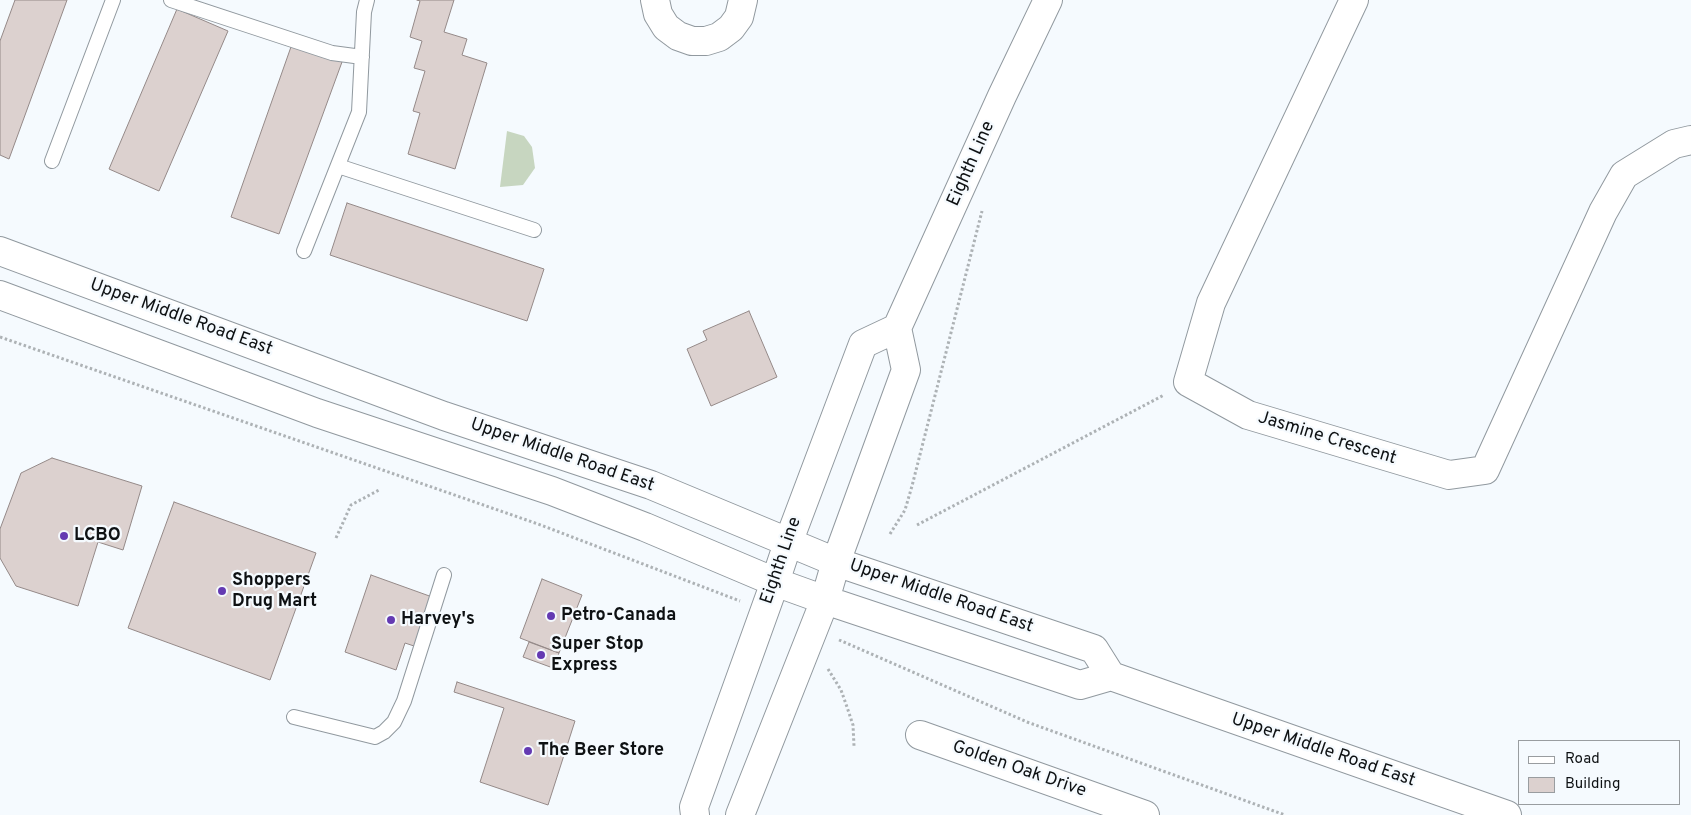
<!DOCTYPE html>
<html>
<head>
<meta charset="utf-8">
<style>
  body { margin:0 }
  #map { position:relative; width:1691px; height:815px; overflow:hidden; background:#f5fafe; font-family:Overpass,sans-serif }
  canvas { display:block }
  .legend { position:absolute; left:1518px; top:740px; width:162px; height:65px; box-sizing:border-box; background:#f5fafe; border:1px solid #999da0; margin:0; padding:6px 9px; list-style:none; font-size:15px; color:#0e1113 }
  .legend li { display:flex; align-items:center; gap:10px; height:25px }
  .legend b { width:25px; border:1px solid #999da0 }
</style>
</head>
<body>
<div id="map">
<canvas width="1691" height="815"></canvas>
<ul class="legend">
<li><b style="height:6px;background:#fff"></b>Road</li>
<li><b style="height:14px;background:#dcd1cf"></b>Building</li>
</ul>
</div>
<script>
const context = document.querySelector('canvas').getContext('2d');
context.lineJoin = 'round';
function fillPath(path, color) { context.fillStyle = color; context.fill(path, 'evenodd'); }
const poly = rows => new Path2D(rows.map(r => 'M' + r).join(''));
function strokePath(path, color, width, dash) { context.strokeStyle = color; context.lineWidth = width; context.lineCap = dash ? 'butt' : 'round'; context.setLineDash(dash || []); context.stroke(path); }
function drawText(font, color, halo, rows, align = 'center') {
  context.font = font + ' Overpass,sans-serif'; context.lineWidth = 4.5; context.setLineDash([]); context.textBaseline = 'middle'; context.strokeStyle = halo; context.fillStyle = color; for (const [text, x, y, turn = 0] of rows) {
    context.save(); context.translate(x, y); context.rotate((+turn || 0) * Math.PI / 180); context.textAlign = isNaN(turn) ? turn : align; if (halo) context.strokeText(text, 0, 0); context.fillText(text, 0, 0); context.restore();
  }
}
fillPath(poly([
  [507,131,524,136,532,147,535,168,523,185,500,187]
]), '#c7d6c0');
const building = poly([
  [15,0,67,0,9,159,0,155,0,41,15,0],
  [417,0,454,0,444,32,467,39,462,55,487,63,455,169,408,154,420,113,413,111,425,71,414,68,422,41,410,37,420,1,417,0],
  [177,9,228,31,159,191,109,169,177,9],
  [292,44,342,62,279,234,231,217,292,44],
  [347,203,544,269,527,321,330,255,347,203],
  [749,311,777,377,711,406,687,349,707,340,703,331,749,311],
  [52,458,142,486,123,550,98,542,78,606,16,586,0,558,0,529,21,473,52,458],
  [174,502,316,553,270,680,128,628,174,502],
  [371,575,435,598,417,647,405,643,396,670,345,652,371,575],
  [542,579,582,595,559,653,520,638,542,579],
  [529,642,559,653,553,668,523,657,529,642],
  [457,682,575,721,548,805,480,782,504,708,454,692,457,682]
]);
fillPath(building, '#dcd1cf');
strokePath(building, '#948988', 1);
const lane = poly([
  [171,0,332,53,362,57],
  [52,161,113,0],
  [338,166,534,230],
  [304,251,359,112,364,12,367,0],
  [294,717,375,737,384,732,394,722,404,701,444,575]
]);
const street = poly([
  [655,0,658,14,666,27,678,36,692,41,706,41,719,37,731,28,739,17,743,0],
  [1354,0,1211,303,1188,382,1248,415,1449,475,1485,470,1603,212,1624,175,1674,144,1691,140],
  [920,735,1145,815]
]);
const secondary = poly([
  [0,251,444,416,651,485,836,562,1094,649,1111,676],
  [0,295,317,413,552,491,645,527,775,582,825,600,1080,685,1111,676,1507,815],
  [695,815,694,807,775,582,788,543,863,344,897,328],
  [740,815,825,600,836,562,906,370,897,328,1002,96,1048,0]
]);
strokePath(lane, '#91999f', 16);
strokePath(street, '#91999f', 30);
strokePath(secondary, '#91999f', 30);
strokePath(poly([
  [0,337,538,524,740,601],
  [917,525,1164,395],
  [890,534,905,510,912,486,982,211],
  [336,538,351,505,379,490],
  [839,640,1027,722,1285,815],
  [828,669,841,690,847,707,853,725,854,746]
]), '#adb2b5', 3, [2.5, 2.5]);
strokePath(lane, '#fff', 14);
strokePath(street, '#fff', 28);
strokePath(secondary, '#fff', 28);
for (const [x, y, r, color] of [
  [64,536,5,"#643ab2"],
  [222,591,5,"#643ab2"],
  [551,616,5,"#643ab2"],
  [391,620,5,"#643ab2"],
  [541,655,5,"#643ab2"],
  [528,751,5,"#643ab2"]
]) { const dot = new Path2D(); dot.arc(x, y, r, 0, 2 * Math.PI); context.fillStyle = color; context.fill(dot); strokePath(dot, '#f5fafe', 2); }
drawText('18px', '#0e1113', '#f5fafe', [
  ["Eighth Line",972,164,-66],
  ["Upper Middle Road East",181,318,20],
  ["Jasmine Crescent",1327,439,17],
  ["Upper Middle Road East",562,456,19],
  ["Eighth Line",782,561,-71],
  ["Upper Middle Road East",941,597,19],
  ["Upper Middle Road East",1323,751,19],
  ["Golden Oak Drive",1019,770,19]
]);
drawText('bold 18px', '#0e1113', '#f5fafe', [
  ["LCBO",74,536],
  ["Shoppers",232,581],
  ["Drug Mart",232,602],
  ["Petro-Canada",561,616],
  ["Harvey's",401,620],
  ["Super Stop",551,645],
  ["Express",551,666],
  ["The Beer Store",538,751]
], 'left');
</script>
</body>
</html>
